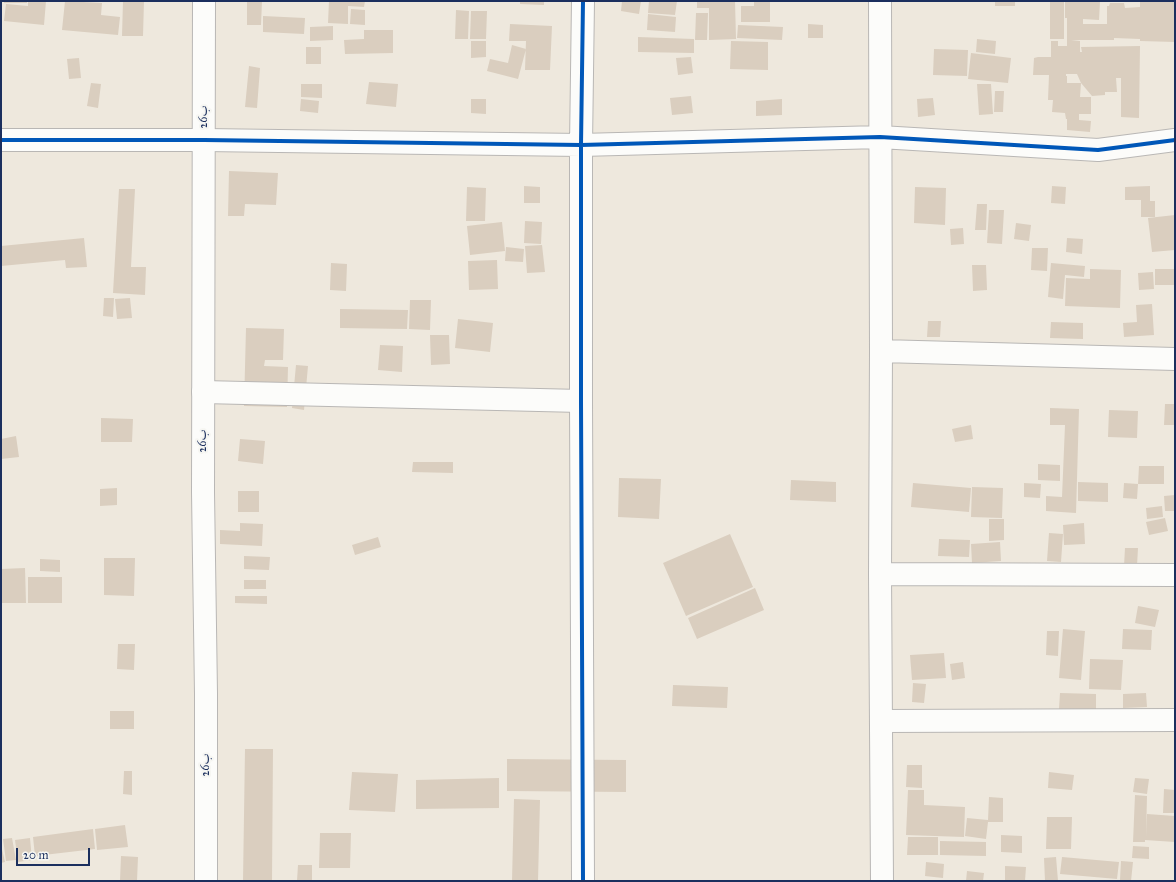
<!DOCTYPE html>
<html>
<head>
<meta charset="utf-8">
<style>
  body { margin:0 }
  #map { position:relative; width:1176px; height:882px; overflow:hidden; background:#eee8dd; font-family:"IM FELL Great Primer",serif }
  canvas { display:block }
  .frame { position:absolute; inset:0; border:2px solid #1b2f5e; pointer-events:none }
  .scale { position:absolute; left:16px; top:848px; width:74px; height:18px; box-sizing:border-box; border:2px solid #1b2f5e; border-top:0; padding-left:5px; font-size:12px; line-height:14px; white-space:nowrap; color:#1b2f5e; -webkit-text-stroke:3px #f6f6f2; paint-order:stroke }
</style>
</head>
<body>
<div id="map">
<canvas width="1176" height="882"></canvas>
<div class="frame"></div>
<div class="scale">20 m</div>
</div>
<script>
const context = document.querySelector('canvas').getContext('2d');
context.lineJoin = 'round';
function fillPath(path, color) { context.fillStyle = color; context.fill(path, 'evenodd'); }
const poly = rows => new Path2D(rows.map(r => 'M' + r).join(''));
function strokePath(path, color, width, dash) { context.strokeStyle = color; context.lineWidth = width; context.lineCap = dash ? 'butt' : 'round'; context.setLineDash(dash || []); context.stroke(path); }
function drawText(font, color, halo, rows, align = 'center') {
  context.font = font + ' "IM FELL Great Primer",Amiri,serif'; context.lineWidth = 4; context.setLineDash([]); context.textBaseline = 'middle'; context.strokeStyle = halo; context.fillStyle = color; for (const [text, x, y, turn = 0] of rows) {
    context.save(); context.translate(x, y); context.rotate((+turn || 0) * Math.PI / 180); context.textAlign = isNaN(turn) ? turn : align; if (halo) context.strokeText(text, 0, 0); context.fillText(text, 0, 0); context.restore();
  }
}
fillPath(poly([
  [4,1,27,1,27,3,4,3],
  [28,1,46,1,44,25,4,21,6,4,28,6],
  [65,1,102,3,101,15,120,17,118,35,62,30],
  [123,1,144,1,143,36,122,36],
  [247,1,262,1,261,25,247,25],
  [329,1,365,1,364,7,348,6,348,24,328,23],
  [520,1,544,1,544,5,520,4],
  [622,1,641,1,639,14,621,11],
  [649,1,677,1,675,15,648,13],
  [697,1,735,1,736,39,709,40,709,8,697,8],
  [754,1,770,1,770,22,741,22,741,6,754,6],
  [995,1,1015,1,1015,6,995,6],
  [1050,1,1064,1,1064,39,1050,39],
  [1065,1,1100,1,1099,20,1083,19,1083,24,1107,24,1107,6,1109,6,1110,3,1124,3,1125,8,1140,7,1140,1,1175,1,1175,42,1140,41,1140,39,1114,38,1114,40,1071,40,1080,41,1080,52,1082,52,1081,47,1140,46,1139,118,1121,117,1121,78,1116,78,1117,92,1105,92,1105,95,1092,96,1081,83,1077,74,1066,74,1066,76,1067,76,1067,83,1081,83,1080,97,1091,97,1091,114,1079,114,1079,120,1091,121,1090,132,1067,130,1067,119,1066,119,1065,113,1052,112,1053,100,1048,100,1049,75,1033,75,1034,58,1038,57,1051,57,1051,41,1058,41,1058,46,1067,46,1067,18,1065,18],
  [351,9,365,10,365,25,350,24],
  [456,10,469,11,468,39,455,39],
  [471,11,487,11,486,39,470,39],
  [696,13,708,13,707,40,695,40],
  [648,14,676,17,675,32,647,30],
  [263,16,305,18,304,34,263,32],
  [510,24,552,26,550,70,525,70,526,41,509,41],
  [808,24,823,25,823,38,808,38],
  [738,25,783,27,782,40,737,38],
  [333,26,333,40,310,41,310,27],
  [364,30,393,30,393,53,345,54,344,40,364,39],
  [638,37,694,39,694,53,638,52],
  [977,39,996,41,995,54,976,52],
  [471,41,486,41,486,57,471,58],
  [731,41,768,42,768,70,730,69],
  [512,45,526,49,518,79,487,71,490,59,508,63],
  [306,47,321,47,321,64,306,64],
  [934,49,968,50,967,76,933,75],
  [971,53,1011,58,1008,83,968,79],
  [691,57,693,73,678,75,676,58],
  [79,58,81,78,69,79,67,59],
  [249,66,260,68,257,108,245,107],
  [369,82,398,84,396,107,366,104],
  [91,83,101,84,98,108,87,106],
  [301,84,322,84,322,98,301,97],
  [977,84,991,84,993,114,979,115],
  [995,91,1004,91,1003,112,994,112],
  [691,96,693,113,672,115,670,98],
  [933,98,935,115,918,117,917,99],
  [301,99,319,101,318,113,300,111],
  [471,99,486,99,486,114,471,113],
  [782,99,782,115,756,116,756,101],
  [229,171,278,173,276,205,245,204,244,216,228,216],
  [524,186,540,187,540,203,524,203],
  [1052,186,1066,187,1065,204,1051,203],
  [1150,186,1150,201,1155,201,1155,217,1141,217,1141,200,1125,200,1125,187],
  [467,187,486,188,485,221,466,221],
  [915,187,946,188,945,225,914,223],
  [119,189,135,189,131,267,146,267,145,295,113,293],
  [977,204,987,204,986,230,975,230],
  [989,210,1004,210,1002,244,987,243],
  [1175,215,1175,250,1152,252,1148,218],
  [525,221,542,222,541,244,524,243],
  [502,222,505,251,470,255,467,226],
  [1016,223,1031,225,1029,241,1014,239],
  [963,228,964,244,951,245,950,229],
  [84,238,87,267,66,268,65,260,1,266,1,246],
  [1067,238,1083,239,1082,254,1066,252],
  [542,245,545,272,527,273,525,246],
  [506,247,524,249,523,262,505,261],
  [1032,248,1048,248,1047,271,1031,270],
  [497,260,498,289,469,290,468,261],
  [331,263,347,264,346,291,330,290],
  [1051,263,1085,266,1084,277,1065,275,1063,299,1048,297],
  [972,265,986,265,987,290,973,291],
  [1090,269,1121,270,1120,308,1065,306,1066,278,1090,279],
  [1155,269,1174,269,1174,285,1155,285],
  [1153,272,1154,289,1139,290,1138,273],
  [104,298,114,298,113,317,103,316],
  [130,298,132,318,117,319,115,299],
  [410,300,431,300,430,330,409,329],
  [1152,304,1154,335,1124,337,1123,323,1137,322,1136,305],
  [340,309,408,310,407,329,340,328],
  [458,319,493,323,490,352,455,348],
  [928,321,941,321,940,337,927,337],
  [1051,322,1083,323,1083,339,1050,338],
  [246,328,284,329,283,360,265,360,264,366,288,367,287,407,244,406],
  [430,335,449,335,450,364,431,365],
  [380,345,403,346,402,372,378,370],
  [296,365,308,366,304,410,292,408],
  [1165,404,1175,404,1175,425,1164,425],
  [1050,408,1079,409,1076,513,1046,511,1046,496,1062,497,1065,425,1050,425],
  [1109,410,1138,411,1137,438,1108,437],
  [101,418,133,419,132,442,101,442],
  [971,425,973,439,955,442,952,429],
  [16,436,19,457,1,459,1,439],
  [240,439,265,441,263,464,238,461],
  [413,462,453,462,453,473,412,472],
  [1038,464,1060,465,1060,481,1038,480],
  [1139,466,1164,466,1164,484,1138,484],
  [619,478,661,479,659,519,618,517],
  [791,480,836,482,836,502,790,500],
  [1078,482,1108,483,1108,502,1078,501],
  [913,483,971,488,969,512,911,507],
  [1024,483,1041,484,1040,498,1024,497],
  [1124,483,1138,484,1137,499,1123,498],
  [972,487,1003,488,1002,518,971,517],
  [117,488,117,505,100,506,100,489],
  [238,491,259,491,259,512,238,512],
  [1175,495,1175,511,1165,511,1164,496],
  [1162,506,1163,517,1147,519,1146,508],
  [1165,518,1168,531,1149,535,1146,522],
  [989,519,1004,519,1004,540,989,541],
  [240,523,263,524,262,546,220,544,220,530,240,531],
  [1084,523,1085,544,1064,545,1063,525],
  [1049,533,1063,534,1061,562,1047,561],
  [730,534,753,587,686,616,663,563],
  [378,537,381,547,355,555,352,545],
  [939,539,970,540,969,557,938,556],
  [1000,542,1001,561,972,563,971,544],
  [1125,548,1138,548,1137,566,1124,566],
  [244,556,270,557,269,570,244,569],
  [104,558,135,558,134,596,104,595],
  [40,559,60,560,60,572,40,571],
  [25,568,26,603,1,603,1,569],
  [28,577,62,577,62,603,28,603],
  [244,580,266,580,266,589,244,589],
  [755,588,764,610,697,639,688,618],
  [235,596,267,596,267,604,235,603],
  [1138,606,1159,610,1155,627,1135,623],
  [1063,629,1085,631,1081,680,1059,678],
  [1123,629,1152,630,1151,650,1122,649],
  [1047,631,1059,631,1058,656,1046,655],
  [118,644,135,644,134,670,117,669],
  [944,653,946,678,912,680,910,655],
  [1090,659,1123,660,1121,690,1089,689],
  [963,662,965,678,952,680,950,664],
  [913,683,926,684,924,703,912,702],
  [673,685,728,687,727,708,672,706],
  [1060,693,1096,694,1096,710,1059,709],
  [1146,693,1147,707,1123,708,1123,694],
  [110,711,134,711,134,729,110,729],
  [245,749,273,749,272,881,243,881],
  [507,759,626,760,626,792,507,791],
  [907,765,922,765,922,788,906,787],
  [124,771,132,771,132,795,123,794],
  [352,772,398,774,395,812,349,810],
  [1049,772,1074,775,1072,790,1048,788],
  [499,778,499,808,416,809,416,780],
  [1135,778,1149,779,1147,794,1133,792],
  [1164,789,1175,790,1175,813,1163,813],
  [908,790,924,790,924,805,965,807,964,837,906,835],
  [1135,795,1147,796,1146,837,1147,814,1175,816,1175,842,1145,840,1145,842,1133,842],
  [989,797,1003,798,1003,822,988,822,986,839,965,836,967,818,988,820],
  [514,799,540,800,538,881,512,881],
  [1047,817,1072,817,1071,849,1046,849],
  [125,825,128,847,97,850,95,829],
  [93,829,95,849,35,856,33,837],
  [320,833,351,833,350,868,319,868],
  [1001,835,1022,836,1022,853,1001,852],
  [908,837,938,837,938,855,907,855],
  [12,838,16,860,6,861,3,839],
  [30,838,32,860,18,862,15,840],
  [940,841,986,842,986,856,940,855],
  [1,845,5,862,1,863],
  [1133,846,1149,847,1149,859,1132,858],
  [121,856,138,857,137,881,120,881],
  [1056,857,1058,881,1045,881,1044,858],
  [1062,857,1119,862,1117,879,1060,874],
  [1121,861,1133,862,1131,881,1120,880],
  [926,862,944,864,943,878,925,876],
  [298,865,312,865,312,881,297,881],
  [1005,866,1026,867,1025,881,1005,881],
  [967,871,984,873,983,881,966,881]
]), '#dacebf');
const street = poly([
  [880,1,881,351,880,574,882,881],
  [1,140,204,140,581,145,880,137,1098,150,1175,140],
  [881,351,1175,359],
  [203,392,581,401],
  [880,574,1175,575],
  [882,721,1175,720],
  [583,881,581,401,581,145,583,1]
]);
const highway = poly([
  [204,1,203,492,206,694,206,881]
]);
strokePath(street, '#b9b7b5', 24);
strokePath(highway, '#b9b7b5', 24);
strokePath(street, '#fcfcfa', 22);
strokePath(highway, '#fcfcfa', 22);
strokePath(poly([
  [1,140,204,140,581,145,880,137,1098,150,1175,140],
  [583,881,581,401,581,145,583,1]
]), '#0057b8', 4);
drawText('12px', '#1b2f5e', '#f6f6f2', [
  ["26ب",204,117,-90],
  ["26ب",203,441,-90],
  ["26ب",206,765,-90]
]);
</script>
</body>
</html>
